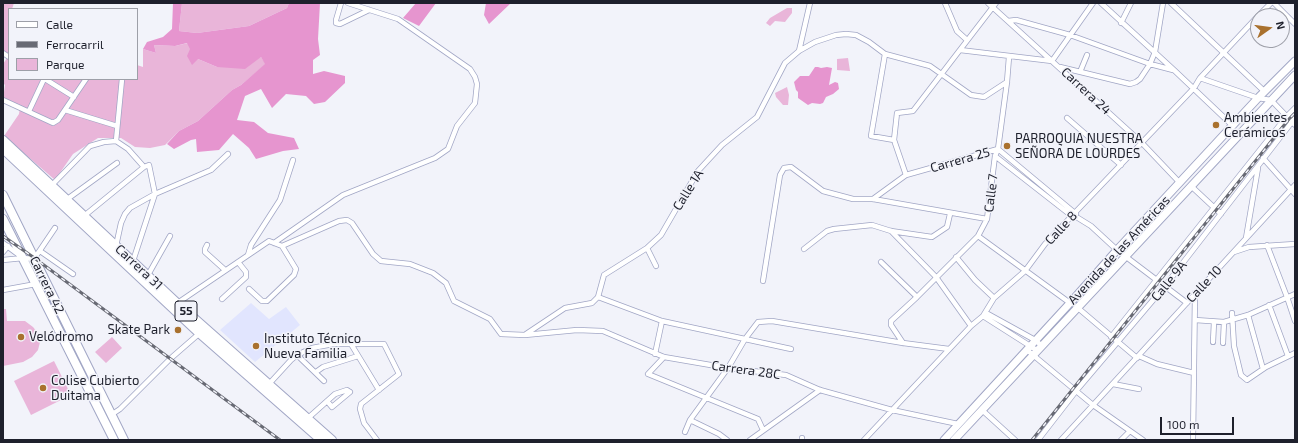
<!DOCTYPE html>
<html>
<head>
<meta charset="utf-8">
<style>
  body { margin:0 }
  #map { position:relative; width:1298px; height:443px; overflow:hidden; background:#f2f3fa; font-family:"Exo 2",sans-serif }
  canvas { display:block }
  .frame { position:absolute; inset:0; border:4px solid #1e202c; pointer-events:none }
  .legend { position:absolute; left:8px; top:8px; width:130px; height:72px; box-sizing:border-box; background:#f2f3fa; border:1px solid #9d9fa8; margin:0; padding:5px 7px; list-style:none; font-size:12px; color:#1e202c }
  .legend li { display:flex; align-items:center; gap:8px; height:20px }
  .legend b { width:20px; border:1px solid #9d9fa8 }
  .north { position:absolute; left:1250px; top:8px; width:40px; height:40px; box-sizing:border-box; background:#f2f3fa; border:1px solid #9d9fa8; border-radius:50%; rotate:76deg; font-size:11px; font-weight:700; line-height:16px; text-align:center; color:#1e202c }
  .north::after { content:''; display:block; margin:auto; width:14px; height:18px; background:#a9712e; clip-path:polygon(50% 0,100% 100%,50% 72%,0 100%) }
  .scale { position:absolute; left:1160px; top:417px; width:74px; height:18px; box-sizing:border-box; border:2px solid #1e202c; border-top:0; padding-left:5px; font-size:12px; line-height:14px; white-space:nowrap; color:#1e202c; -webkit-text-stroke:3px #f2f3fa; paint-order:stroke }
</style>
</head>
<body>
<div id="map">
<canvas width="1298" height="443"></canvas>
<div class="frame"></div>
<ul class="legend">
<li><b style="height:5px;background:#fff"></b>Calle</li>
<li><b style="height:5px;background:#686a74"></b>Ferrocarril</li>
<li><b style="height:11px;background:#e9b5d9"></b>Parque</li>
</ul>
<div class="north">N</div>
<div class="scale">100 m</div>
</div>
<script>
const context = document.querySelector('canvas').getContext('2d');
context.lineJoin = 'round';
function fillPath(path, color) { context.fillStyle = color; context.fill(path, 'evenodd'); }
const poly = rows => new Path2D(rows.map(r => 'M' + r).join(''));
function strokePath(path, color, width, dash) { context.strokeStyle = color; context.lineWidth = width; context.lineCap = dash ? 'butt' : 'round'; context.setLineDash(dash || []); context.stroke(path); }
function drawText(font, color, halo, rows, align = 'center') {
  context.font = font + ' "Exo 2",sans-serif'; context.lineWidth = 3; context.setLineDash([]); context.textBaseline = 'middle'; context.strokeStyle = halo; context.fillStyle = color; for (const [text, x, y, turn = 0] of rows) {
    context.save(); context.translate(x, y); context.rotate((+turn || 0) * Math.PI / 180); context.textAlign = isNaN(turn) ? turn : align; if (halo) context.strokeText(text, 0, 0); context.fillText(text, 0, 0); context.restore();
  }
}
fillPath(poly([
  [251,303,269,319,286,307,300,325,255,362,220,330]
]), '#e1e5fe');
fillPath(poly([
  [3,3,14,3,12,9,9,9,9,79,137,79,137,65,143,67,143,49,156,53,154,45,175,46,188,43,198,59,217,67,226,67,261,57,266,64,241,85,232,90,198,121,179,131,165,145,150,148,135,147,121,138,98,138,73,154,55,180,4,136,19,114,20,107,3,99,5,85,3,83,3,64,7,58,3,55],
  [182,3,289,3,287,8,249,26,197,33,179,31],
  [787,8,792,8,792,13,785,22,775,21,770,26,766,23,770,18],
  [848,58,850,71,837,70,837,59],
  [787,87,789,95,788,105,783,105,776,97,775,93],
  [3,309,6,309,7,321,25,321,33,327,38,333,40,342,38,350,32,357,23,362,3,366],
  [112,337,122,348,106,363,95,352],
  [54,361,71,395,31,415,14,381]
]), '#e9b5d9');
fillPath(poly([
  [173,3,182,3,179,31,197,33,249,26,287,8,289,3,320,3,318,39,320,55,313,60,313,74,324,71,345,76,345,83,325,102,314,104,306,96,286,94,272,108,261,89,245,96,237,120,254,122,268,133,294,138,299,149,283,151,256,159,249,148,233,134,219,150,197,152,196,139,191,140,174,149,167,144,179,131,198,121,232,90,241,85,265,64,261,57,245,69,217,67,198,59,192,65,187,56,190,49,187,43,175,46,154,45,156,53,143,49,147,42,163,37,172,29],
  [416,3,436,3,419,26,403,18],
  [486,3,511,3,489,24,484,15],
  [815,67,818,67,821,68,827,67,832,68,829,85,835,82,838,83,839,89,833,94,826,97,823,103,820,104,812,103,808,105,798,98,798,92,796,90,794,82,800,76,809,76]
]), '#e695cf');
const street = poly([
  [341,3,336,20,336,23,340,24,369,10],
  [945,3,957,31,967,40],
  [988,3,1142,143,1180,183],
  [1101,3,1175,71,1233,126],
  [1171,3,1264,91],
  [1274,3,1295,24],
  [1258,16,1271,3],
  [1008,21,1016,20,1070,35,1150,64,1173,70],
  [1121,23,1131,3],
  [960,50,1052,61,1093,3],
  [799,51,810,3],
  [3,53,9,57],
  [885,54,871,136,894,140],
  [1060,67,1130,84,1136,82,1140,79,1150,64,1155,52,1163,3],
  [1080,72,1087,55],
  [1200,78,1258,98,1271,100,1295,125],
  [45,79,74,97],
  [3,100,53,123,58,120,86,79],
  [65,110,117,126],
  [29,111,44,79],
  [1067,118,1121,165],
  [116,141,122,79],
  [998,149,1076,214],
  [995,156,1068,213,1078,218,1091,226,1117,250,1187,303],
  [1263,158,1295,194],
  [906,175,894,140,897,113,913,111,996,3],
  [51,186,90,146,104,142,116,141,128,149,144,167],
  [1191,186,1221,214],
  [873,199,906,175,998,149],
  [66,200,117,163],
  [84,216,144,167,149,165,155,194,133,261],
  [891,231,936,277,971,326],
  [978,236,1070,303],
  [1246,238,1258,168],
  [3,243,23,258,34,259,55,228],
  [274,243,343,195,435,158,448,149,457,126,475,103,477,84,475,77,470,69,398,19,348,3],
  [207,245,205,249,205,252,225,270],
  [1267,245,1287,297,1295,321],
  [116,246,121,223,125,214,130,208,155,194,211,170,228,154],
  [647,248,656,266],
  [804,249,827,231,834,229,872,225,891,231,932,237,947,227,950,214],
  [40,251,73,274],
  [3,252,8,246],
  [1234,252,1249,247,1295,244],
  [248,255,251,245,280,200,293,160],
  [956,257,975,280,994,298],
  [3,260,23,258],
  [881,262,917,297],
  [148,275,170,236],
  [763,281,780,175,784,168,791,167,823,191,853,199,873,199,987,219],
  [249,289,262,301,267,301,294,275,296,269,282,246],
  [3,290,36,284],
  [598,297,662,321,791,349],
  [222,299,246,277,246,272,238,262],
  [176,304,269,241,282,246,339,221,347,220,352,223,373,254,381,261,410,264,433,273,446,283,454,301,490,319,501,334,525,335,577,330,603,331,664,357,728,368,786,375,820,390,892,410,958,424],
  [1269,305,1288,356],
  [1078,308,1137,358],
  [986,313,1035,340,1042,346],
  [1232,313,1234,346,1241,375,1247,380,1266,367,1295,353],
  [1248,315,1263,369],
  [983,316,1038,351],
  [1195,320,1224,322,1248,315,1295,294],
  [526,334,565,308,592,303,598,297,604,275,647,248,661,235,698,171,722,145,757,117,785,63,799,51,815,42,836,35,846,34,856,35,869,42,885,54,930,66,971,95,984,97,1007,82],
  [1111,337,1287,116,1295,108],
  [1213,342,1214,322],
  [903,343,891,325,891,321,917,297,978,236,987,219,995,156,998,149,1007,82,1009,57],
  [1223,343,1224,322],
  [351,344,379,390],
  [1027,350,1093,405,1143,440],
  [655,354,662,321],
  [297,355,324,381],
  [1139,356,1157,364,1194,373],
  [664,357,648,374,758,419,763,430],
  [316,372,323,367,358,356],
  [269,384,291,360,297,355,312,348,333,344,384,344,399,374,361,404,360,409,364,423,377,440],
  [1113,384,1139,389],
  [327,401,332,407,350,392],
  [982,410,1015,440],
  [111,415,120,409,170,359,201,332],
  [307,419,335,394,347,390,350,392],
  [690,420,719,434,727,440],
  [685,432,690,420,728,368,745,339,758,322,772,321,903,343,949,349],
  [750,440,820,390],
  [802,440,802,438],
  [864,440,971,326,983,316,994,298,1025,271,1045,244,1194,88,1200,78,1258,16],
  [1038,440,1076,391,1165,286,1295,118],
  [1061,440,1295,185],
  [1121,440,1130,431],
  [1193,440,1195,293]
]);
const secondary = poly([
  [944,440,1070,303,1117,250,1258,98,1295,61],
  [954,440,1295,75]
]);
const highway = poly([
  [3,140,177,303,332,440],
  [3,149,199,333,321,440],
  [3,195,124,440],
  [3,219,114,440]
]);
strokePath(street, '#a1a6c5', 6);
strokePath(secondary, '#a1a6c5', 9);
strokePath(highway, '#a1a6c5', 10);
strokePath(street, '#fff', 4.5);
strokePath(secondary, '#fff', 7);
strokePath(highway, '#fff', 8);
const rail = poly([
  [3,236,33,257,280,440],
  [1032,440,1289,119,1295,113]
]);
strokePath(rail, '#686a74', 3);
strokePath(rail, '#f2f3fa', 1.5, [4.5]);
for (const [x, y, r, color] of [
  [1216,125,4,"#a9712e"],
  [1007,146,4,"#a9712e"],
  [178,330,4,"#a9712e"],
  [21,337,4,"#a9712e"],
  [256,346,4,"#a9712e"],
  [43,388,4,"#a9712e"]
]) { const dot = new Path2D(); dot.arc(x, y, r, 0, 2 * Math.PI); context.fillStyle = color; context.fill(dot); strokePath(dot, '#f2f3fa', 1.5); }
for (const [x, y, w] of [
  [186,311,22]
]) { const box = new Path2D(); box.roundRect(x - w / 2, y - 10, w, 20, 3); context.fillStyle = '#f2f3fa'; context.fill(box); strokePath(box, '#1e202c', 1); }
drawText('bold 12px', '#1e202c', null, [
  ["55",186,311]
]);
drawText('13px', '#1e202c', '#f2f3fa', [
  ["Carrera 24",1086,91,43],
  ["Carrera 25",960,160,-16],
  ["Calle 1A",688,190,-58],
  ["Calle 7",991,193,-83],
  ["Calle 8",1061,228,-47],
  ["Avenida de las Américas",1119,250,-47],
  ["Carrera 31",139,267,43],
  ["Calle 9A",1169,281,-51],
  ["Calle 10",1204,284,-47],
  ["Carrera 42",47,285,64],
  ["Carrera 28C",746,370,8]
]);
drawText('13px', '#1e202c', '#f2f3fa', [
  ["Ambientes",1224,118],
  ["Cerámicos",1224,133],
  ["PARROQUIA NUESTRA",1015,139],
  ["SEÑORA DE LOURDES",1015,154],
  ["Skate Park",170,330,"right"],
  ["Velódromo",29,337],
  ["Instituto Técnico",264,339],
  ["Nueva Familia",264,354],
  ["Colise Cubierto",51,381],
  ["Duitama",51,396]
], 'left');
</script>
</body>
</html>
